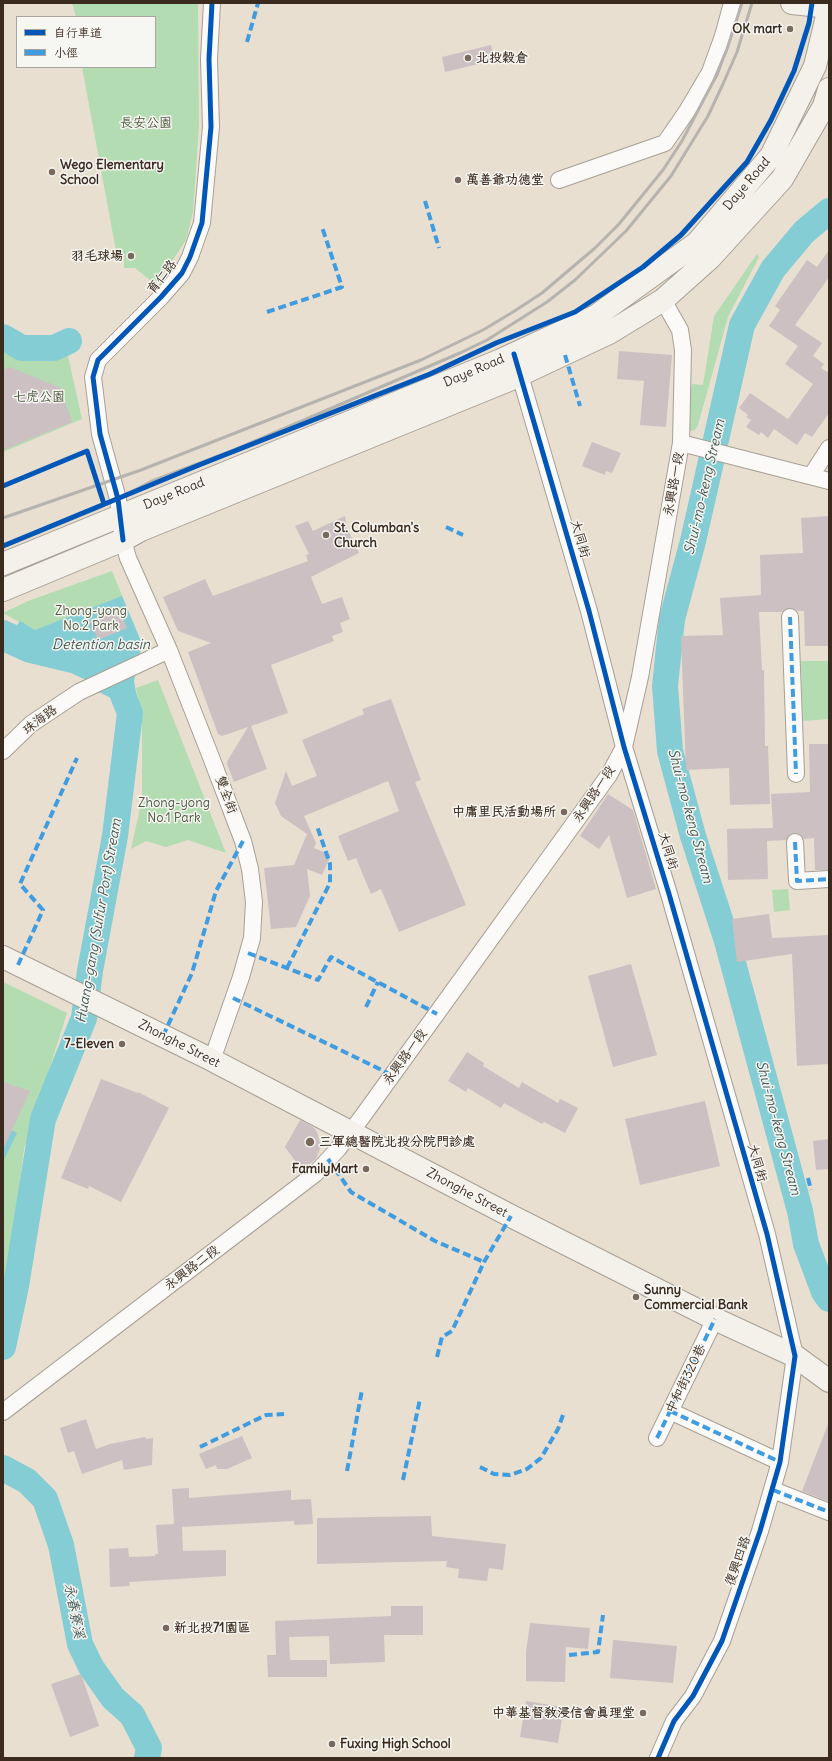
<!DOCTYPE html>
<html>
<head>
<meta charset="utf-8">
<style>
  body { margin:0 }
  #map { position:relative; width:832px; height:1761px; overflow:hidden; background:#e8dfd0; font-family:Delius,"LXGW WenKai TC",sans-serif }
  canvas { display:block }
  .frame { position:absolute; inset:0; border:4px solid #3b2a1e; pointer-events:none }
  .legend { position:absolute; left:16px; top:16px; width:140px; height:52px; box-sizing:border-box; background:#f6f6f2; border:1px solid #aba49d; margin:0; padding:5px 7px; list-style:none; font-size:12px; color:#3b2a1e }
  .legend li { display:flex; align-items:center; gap:8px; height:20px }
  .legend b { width:20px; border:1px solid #aba49d }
</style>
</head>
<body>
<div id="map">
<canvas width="832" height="1761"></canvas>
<div class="frame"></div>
<ul class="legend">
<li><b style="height:5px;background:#0057b8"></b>自行車道</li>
<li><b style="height:5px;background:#3f9ce0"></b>小徑</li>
</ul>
</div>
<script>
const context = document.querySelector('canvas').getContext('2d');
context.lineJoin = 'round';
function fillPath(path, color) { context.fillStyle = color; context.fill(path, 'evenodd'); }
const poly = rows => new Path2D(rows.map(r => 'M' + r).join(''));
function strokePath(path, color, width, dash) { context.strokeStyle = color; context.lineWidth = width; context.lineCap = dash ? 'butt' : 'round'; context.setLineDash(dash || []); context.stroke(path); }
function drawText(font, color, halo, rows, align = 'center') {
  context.font = font + ' Delius,"LXGW WenKai TC",sans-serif'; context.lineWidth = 3; context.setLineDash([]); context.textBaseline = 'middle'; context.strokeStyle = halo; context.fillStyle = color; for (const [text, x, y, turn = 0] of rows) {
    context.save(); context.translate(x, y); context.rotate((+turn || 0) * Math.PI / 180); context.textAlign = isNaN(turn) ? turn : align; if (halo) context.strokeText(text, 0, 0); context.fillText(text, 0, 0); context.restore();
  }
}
fillPath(poly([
  [72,3,198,3,199,125,193,212,186,240,156,285,135,268,124,268,124,258,116,251,82,67,155,67,155,17,76,17],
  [757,254,759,257,728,317,698,425,696,429,692,431,688,430,685,423,692,384,703,385,714,316],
  [3,349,19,359,68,356,82,419,3,452],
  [112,571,142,644,34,630,3,613,28,601],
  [801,661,829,661,829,719,803,721],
  [158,680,226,853,188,840,166,847,146,841,131,849,142,799,142,717,136,688],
  [788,889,790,910,774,912,772,890],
  [3,982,67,1013,24,1149,15,1222,3,1295]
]), '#b3dcb2');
fillPath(poly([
  [122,596,142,644,134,681,137,697,118,704,112,692,71,673,25,662,3,652,3,644,20,621,35,630],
  [3,1126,17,1133,3,1162]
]), '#85cdd4');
strokePath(poly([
  [829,211,804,232,773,269,742,325,693,541,672,619,665,686,670,751,693,836,727,941,800,1211,806,1244,824,1292,829,1299],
  [3,337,22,348,54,348,69,341],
  [3,633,41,650],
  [3,1347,16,1286,43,1119,84,1018,90,971,115,836,130,713,120,688,102,679],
  [3,1468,27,1481,45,1499,61,1545,80,1644,91,1667,113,1698,132,1715,149,1748,147,1758]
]), '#85cdd4', 26);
fillPath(poly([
  [491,45,495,60,445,72,442,57],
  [829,250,829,277,795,325,822,343,813,356,824,364,821,368,829,373,829,413,812,437,805,433,797,445,774,429,768,438,761,432,759,435,746,427,751,420,746,417,748,415,739,408,750,393,788,419,813,384,785,364,798,346,769,326,780,310,775,306,807,260,817,267],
  [619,351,672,355,666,427,640,425,644,381,617,379],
  [10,367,61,388,72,422,3,450,3,370],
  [592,442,621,453,612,473,606,471,605,475,582,466],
  [345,516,347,528,359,553,311,577,322,604,342,597,350,619,340,623,343,632,332,636,334,641,271,665,288,713,251,726,267,769,234,782,227,764,228,760,248,727,222,736,218,734,188,652,211,643,178,631,163,597,205,579,213,596,308,561,306,555,309,554,295,526,308,521,313,531],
  [829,516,829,646,805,646,804,611,798,611,790,608,782,612,759,612,762,670,764,670,765,746,768,746,770,804,730,805,729,768,686,770,681,636,723,635,720,598,761,595,760,555,803,553,801,518],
  [119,609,127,628,98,640,90,621],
  [391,699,421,780,415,782,466,905,399,932,381,889,371,894,356,858,348,861,338,836,399,811,388,781,304,816,316,843,314,848,331,855,322,875,307,869,310,896,296,927,271,929,264,868,294,865,307,834,281,816,275,803,286,771,292,786,317,776,302,740,364,714,362,709],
  [809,744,829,744,829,870,815,870,814,838,804,839,800,834,794,833,790,834,786,840,767,841,768,879,728,880,727,829,773,828,771,794,810,792],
  [608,794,633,810,656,889,627,898,609,835,599,849,580,836],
  [769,914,772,938,829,935,829,1064,797,1066,792,954,737,962,732,919],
  [631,964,657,1055,613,1067,588,976],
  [467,1052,484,1063,483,1066,519,1088,522,1082,558,1103,560,1099,578,1108,565,1133,544,1122,542,1124,504,1103,501,1108,468,1088,466,1092,448,1081],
  [101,1079,138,1093,138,1092,169,1108,121,1202,89,1186,88,1189,61,1178],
  [3,1082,30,1091,3,1150],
  [705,1101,720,1166,640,1185,625,1119],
  [300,1120,313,1127,317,1132,321,1146,316,1159,302,1170,285,1147],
  [829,1139,829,1169,816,1170,813,1141],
  [86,1419,96,1449,110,1444,145,1437,146,1439,153,1438,152,1465,124,1470,122,1460,82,1474,74,1451,68,1453,60,1428],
  [828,1424,829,1425,829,1502,802,1491],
  [242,1436,252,1458,227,1469,217,1469,216,1465,206,1469,199,1454],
  [189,1488,189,1498,291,1490,291,1500,311,1499,313,1524,294,1525,294,1521,182,1527,183,1551,226,1550,226,1576,129,1582,130,1586,110,1587,109,1549,128,1548,129,1557,155,1556,155,1554,158,1554,156,1525,174,1524,172,1489],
  [431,1516,432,1536,506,1544,503,1570,489,1568,487,1581,458,1578,459,1569,446,1567,447,1561,317,1564,317,1518],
  [391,1606,423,1606,423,1635,384,1635,385,1662,330,1664,329,1636,289,1637,290,1660,327,1660,327,1677,268,1677,267,1655,276,1655,275,1621,391,1616],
  [530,1623,590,1628,588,1649,566,1647,565,1682,526,1681,526,1652],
  [613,1640,677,1646,673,1683,610,1678],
  [81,1674,99,1726,70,1737,51,1684],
  [526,1701,564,1707,558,1743,520,1737]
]), '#ccc0c3');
const street = poly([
  [212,3,209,59,211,127,202,223,190,257,182,273,161,297,98,360,93,377,100,434,118,499,123,540,128,558,169,650,209,752,243,841,250,869,254,902,252,938,241,977,212,1060],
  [559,180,665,143,687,111,710,72,723,36,732,3],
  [517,365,589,611,624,747,669,894,767,1234,795,1356,780,1462,760,1531,722,1641,693,1696,674,1721,658,1758],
  [681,443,829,481],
  [811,476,829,448],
  [790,617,796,774],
  [3,751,31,724,79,692,169,650],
  [795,842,797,881,829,879],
  [670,1411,780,1462],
  [3,1412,315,1174,338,1149,362,1117,609,775,624,747,640,677,681,443,683,350,680,330,663,300],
  [657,1438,715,1319],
  [773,1490,829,1512]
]);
const secondary = poly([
  [792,3,829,7],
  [3,564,501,360,596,316,697,243,771,156,815,66,829,8],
  [3,590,123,540,141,530,509,380,609,333,663,300,710,258,782,179,824,106,829,89],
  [3,957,212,1060,511,1216,715,1319,795,1356,829,1381]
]);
strokePath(street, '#a69f95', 18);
strokePath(secondary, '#a69f95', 24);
strokePath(street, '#fcfaf8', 16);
strokePath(secondary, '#f4f0ea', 22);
strokePath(poly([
  [3,518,141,470,421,360,483,330,513,312,542,293,595,248,619,224,663,170,682,141,714,80,727,49,742,3],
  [3,547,101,507,152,481,234,450,460,353,487,340,547,302,575,280,626,231,671,176,708,116,723,84,737,52,752,3]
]), '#b6b3af', 3);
strokePath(poly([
  [247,42,258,3],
  [425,201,439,248],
  [267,312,342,287,322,227],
  [565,355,580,406],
  [446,527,463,535],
  [790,617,796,774],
  [795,842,797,881,829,879],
  [248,953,318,980,331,957,437,1014],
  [18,965,43,910,20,884,77,758],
  [287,968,330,883,330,864,317,826],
  [233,998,392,1075],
  [366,1007,378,982],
  [163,1036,192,973,216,891,243,841],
  [328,1159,351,1192,435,1241,484,1262],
  [808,1178,811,1190],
  [437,1357,442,1337,452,1331,484,1262,511,1216],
  [670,1411,780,1462],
  [657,1438,715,1319],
  [200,1447,266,1415,284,1414],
  [480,1467,494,1474,510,1475,527,1469,541,1458,558,1429,564,1412],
  [347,1471,362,1390],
  [403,1480,420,1399],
  [773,1490,829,1512],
  [569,1655,598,1652,603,1615]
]), '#3f9ce0', 4, [8, 4]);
strokePath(poly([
  [514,354,589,611,624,747,669,894,767,1234,795,1356,780,1462,760,1531,722,1641,693,1696,674,1721,658,1758],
  [3,486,87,451,104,504],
  [123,540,118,499,100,434,93,377,98,360,161,297,182,273,190,257,202,223,211,127,209,59,212,3],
  [3,546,199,465,430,374,496,343,575,312,643,267,681,235,747,162,771,120,794,71,809,23,812,3]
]), '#0057b8', 5);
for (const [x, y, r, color] of [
  [790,29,4,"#78695c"],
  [468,58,4,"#78695c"],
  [52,172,4,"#78695c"],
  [458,180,4,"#78695c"],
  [131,256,4,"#78695c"],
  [326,535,4,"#78695c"],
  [564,812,4,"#78695c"],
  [122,1044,4,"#78695c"],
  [310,1142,5,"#78695c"],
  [366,1169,4,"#78695c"],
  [636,1297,4,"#78695c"],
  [166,1628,4,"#78695c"],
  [643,1713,4,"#78695c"],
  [332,1744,4,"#78695c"]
]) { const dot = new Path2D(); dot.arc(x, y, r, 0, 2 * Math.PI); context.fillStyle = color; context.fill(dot); strokePath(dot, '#f6f6f2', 1.5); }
drawText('bold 13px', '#3b2a1e', '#f6f6f2', [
  ["OK mart",782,29,"right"],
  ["北投穀倉",476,58],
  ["Wego Elementary",60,165],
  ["School",60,180],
  ["萬善爺功德堂",466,180],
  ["羽毛球場",123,256,"right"],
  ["St. Columban's",334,528],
  ["Church",334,543],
  ["中庸里民活動場所",556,812,"right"],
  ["7-Eleven",114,1044,"right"],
  ["三軍總醫院北投分院門診處",319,1142],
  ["FamilyMart",358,1169,"right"],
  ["Sunny",644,1290],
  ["Commercial Bank",644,1305],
  ["新北投71園區",174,1628],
  ["中華基督教浸信會真理堂",635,1713,"right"],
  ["Fuxing High School",340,1744]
], 'left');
drawText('13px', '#4e563d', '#f6f6f2', [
  ["長安公園",146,123],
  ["七虎公園",39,397],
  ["Zhong-yong",91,611],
  ["No.2 Park",91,626],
  ["Zhong-yong",174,803],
  ["No.1 Park",174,818]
]);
drawText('13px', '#3b2a1e', '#f6f6f2', [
  ["Daye Road",747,184,-50],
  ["育仁路",162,277,-52],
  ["Daye Road",474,371,-23],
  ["永興路一段",674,484,-80],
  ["Daye Road",174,494,-22],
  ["大同街",580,539,74],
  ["珠海路",40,720,-37],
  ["永興路一段",594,794,-56],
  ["雙全街",226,795,69],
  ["大同街",668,851,73],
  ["Zhonghe Street",179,1044,27],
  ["永興路一段",405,1057,-54],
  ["大同街",757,1163,74],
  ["Zhonghe Street",467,1193,28],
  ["永興路二段",192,1268,-37],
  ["中和街320巷",686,1379,-64],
  ["復興四路",738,1561,-71]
]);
drawText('italic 14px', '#455855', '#f6f6f2', [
  ["Shui-mo-keng Stream",705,487,-77],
  ["Detention basin",101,645],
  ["Shui-mo-keng Stream",690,816,75],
  ["Huang-gang (Sulfur Port) Stream",99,921,-80],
  ["Shui-mo-keng Stream",778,1128,75],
  ["永春寮溪",74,1611,79]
]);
</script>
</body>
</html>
